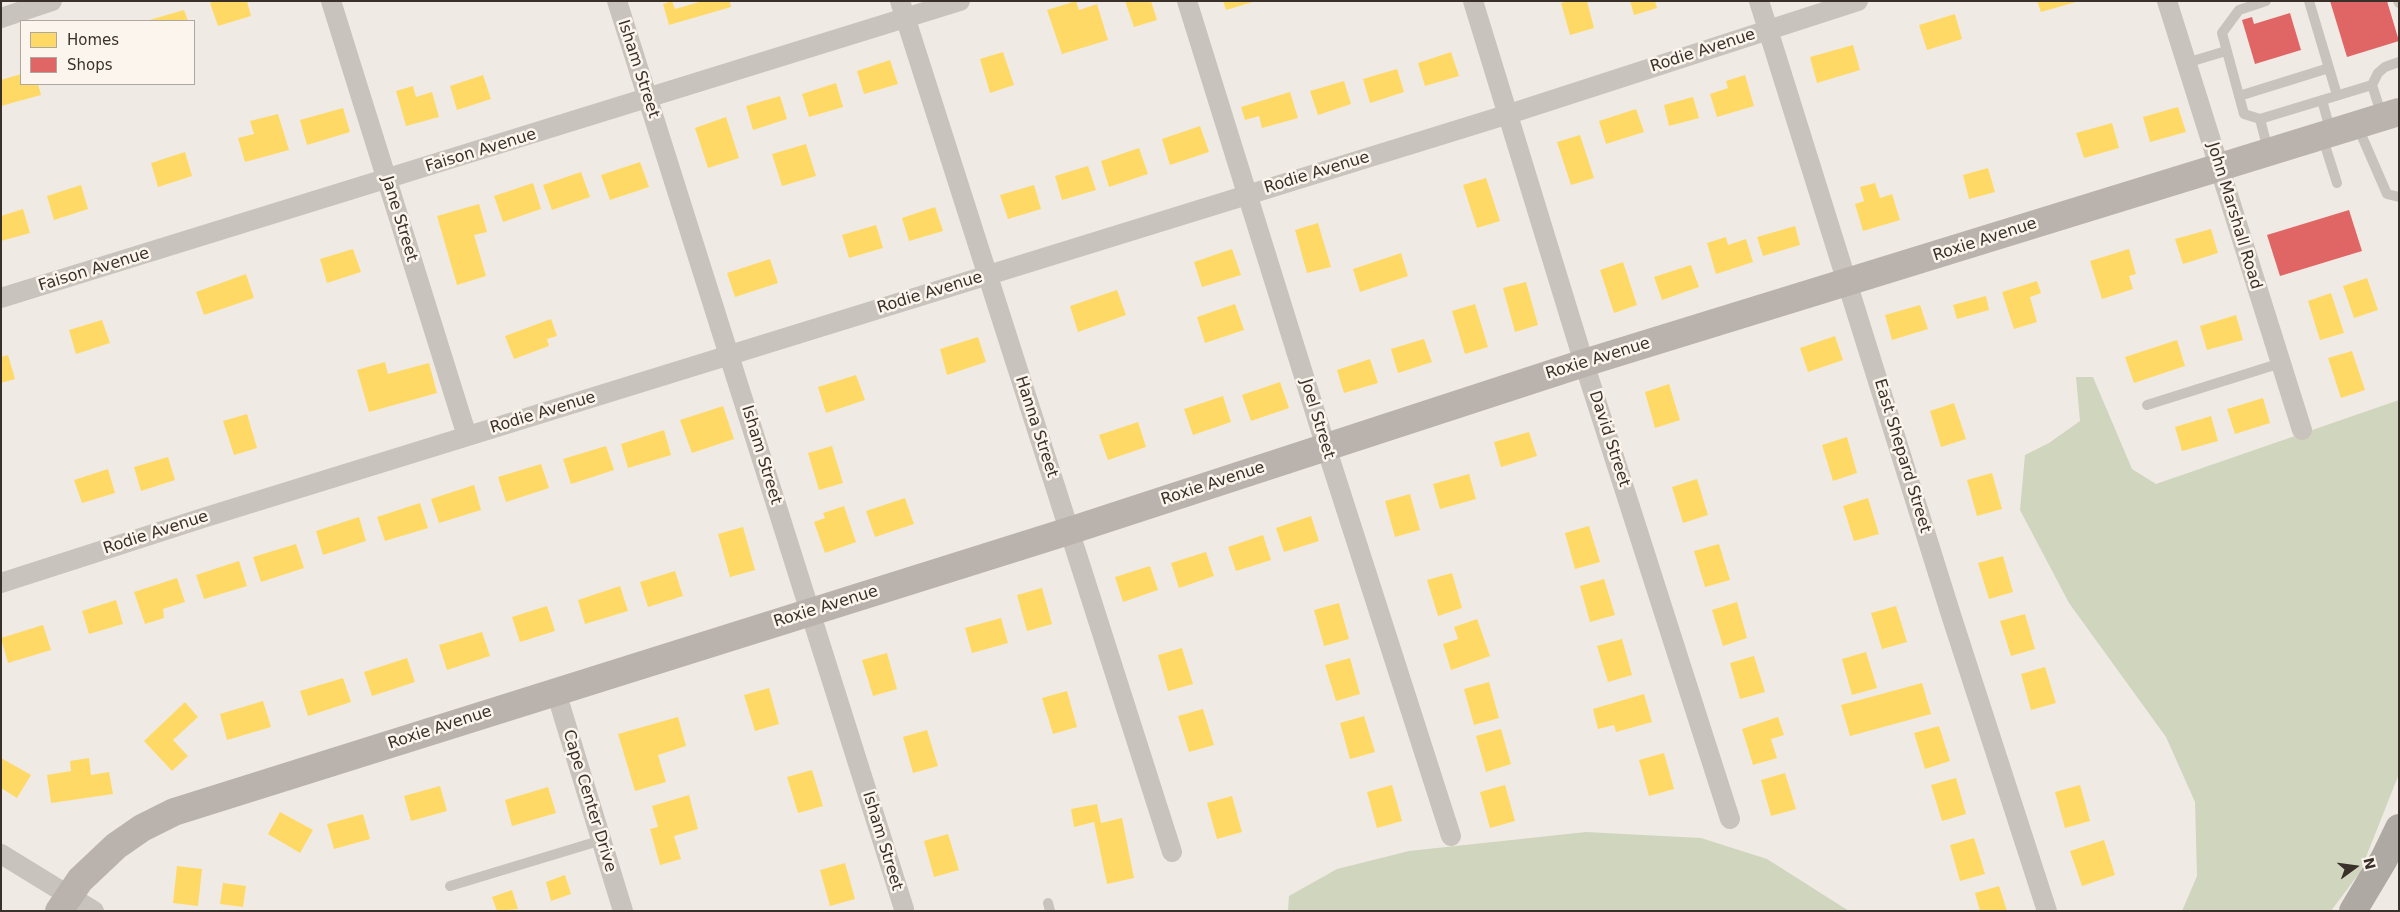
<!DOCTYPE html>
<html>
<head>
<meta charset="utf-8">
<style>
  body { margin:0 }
  #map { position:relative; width:2400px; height:912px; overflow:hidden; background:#f0eae4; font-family:"DejaVu Sans",sans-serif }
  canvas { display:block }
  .frame { position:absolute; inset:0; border:2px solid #3a302a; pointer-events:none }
  .legend { position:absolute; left:20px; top:20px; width:175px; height:65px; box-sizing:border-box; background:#fbf5ed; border:1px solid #aea69f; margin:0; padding:6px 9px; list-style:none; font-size:15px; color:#3a302a }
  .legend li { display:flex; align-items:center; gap:10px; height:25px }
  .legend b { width:25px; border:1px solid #aea69f }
  .north { position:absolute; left:2330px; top:842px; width:50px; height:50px; -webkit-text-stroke:4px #fbf5ed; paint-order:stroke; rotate:76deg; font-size:14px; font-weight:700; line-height:20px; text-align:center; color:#3a302a }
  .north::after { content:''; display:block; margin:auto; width:18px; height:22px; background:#3a302a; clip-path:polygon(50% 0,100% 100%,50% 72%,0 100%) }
</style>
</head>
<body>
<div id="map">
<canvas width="2400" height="912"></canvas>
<div class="frame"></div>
<ul class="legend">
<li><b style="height:14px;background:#ffd966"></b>Homes</li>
<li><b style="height:14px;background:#e06666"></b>Shops</li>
</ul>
<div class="north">N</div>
</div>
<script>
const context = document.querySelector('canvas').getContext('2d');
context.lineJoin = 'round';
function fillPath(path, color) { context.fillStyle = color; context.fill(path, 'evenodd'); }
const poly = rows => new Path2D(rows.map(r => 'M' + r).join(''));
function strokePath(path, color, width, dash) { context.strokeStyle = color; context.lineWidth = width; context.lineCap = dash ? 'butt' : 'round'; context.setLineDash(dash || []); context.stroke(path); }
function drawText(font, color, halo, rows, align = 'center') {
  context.font = font + ' "DejaVu Sans",sans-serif'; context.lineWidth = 5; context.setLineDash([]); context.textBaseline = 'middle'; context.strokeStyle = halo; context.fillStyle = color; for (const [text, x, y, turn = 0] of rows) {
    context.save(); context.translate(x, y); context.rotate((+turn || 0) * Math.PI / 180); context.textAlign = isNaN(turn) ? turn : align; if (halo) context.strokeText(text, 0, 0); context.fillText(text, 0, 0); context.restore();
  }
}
fillPath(poly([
  [2076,377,2093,377,2132,469,2156,484,2399,400,2399,774,2360,872,2331,911,2182,911,2197,876,2195,802,2166,737,2069,603,2020,510,2025,455,2049,443,2080,421],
  [1586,832,1701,838,1767,859,1849,911,1288,911,1289,896,1337,869,1409,851]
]), '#d0d5be');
fillPath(poly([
  [215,1,247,1,251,16,218,26,210,3],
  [672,1,675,9,703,1,730,1,731,7,669,25,663,4],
  [1076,1,1079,10,1097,4,1108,40,1062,54,1047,10],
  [1125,1,1151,1,1157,20,1134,27],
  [1223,1,1252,1,1253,2,1226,10],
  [1569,1,1587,1,1594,28,1570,35,1561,3],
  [1630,1,1655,1,1657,8,1634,15],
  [2037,1,2076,1,2076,2,2041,12],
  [184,10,188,21,146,21],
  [1955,14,1962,39,1927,50,1919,25],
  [1853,45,1860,70,1817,83,1810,57],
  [1003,52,1014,85,990,93,980,59],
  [1451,52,1459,76,1425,86,1418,63],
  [890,60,898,84,864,94,857,71],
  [1397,69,1404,92,1370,103,1363,79],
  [21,74,21,84,38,84,41,95,1,106,1,80],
  [483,75,491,99,457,110,450,86],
  [1745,75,1754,106,1717,117,1710,94,1728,88,1726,81],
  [1344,81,1351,104,1318,115,1310,91],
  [836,83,843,107,809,117,802,94],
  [413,86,416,97,432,92,439,117,406,126,396,91],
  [1290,92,1298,118,1262,128,1259,116,1245,120,1241,107],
  [780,96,787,119,753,130,746,106],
  [1693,97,1699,118,1669,126,1664,105],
  [2178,107,2186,132,2150,142,2143,117],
  [343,108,350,132,307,145,300,120],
  [1636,109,1644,132,1606,144,1599,121],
  [278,114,289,150,245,162,238,138,254,134,250,121],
  [726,117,739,158,708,168,695,128],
  [2112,123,2119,148,2084,158,2076,133],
  [1200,126,1209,152,1170,165,1162,139],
  [1580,135,1594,178,1571,185,1557,142],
  [806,144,816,176,782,186,772,154],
  [1139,148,1148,174,1109,187,1101,161],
  [185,152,192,176,158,187,151,163],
  [640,162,649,187,610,200,601,175],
  [1088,166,1096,190,1062,200,1055,176],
  [1988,168,1995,192,1969,199,1963,175],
  [581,172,590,197,552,210,543,185],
  [1486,178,1500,221,1477,228,1463,185],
  [533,183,541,209,503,222,494,196],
  [1875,183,1880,198,1892,194,1900,220,1863,231,1855,204,1864,201,1860,187],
  [81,185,88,209,54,220,47,196],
  [1034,185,1041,209,1008,219,1000,195],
  [479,204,487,232,474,235,486,276,457,285,437,216],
  [935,207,943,231,909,241,902,218],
  [23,209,30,233,1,241,1,216],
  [1318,223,1331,267,1307,273,1295,230],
  [876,225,883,248,849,258,842,235],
  [1795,226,1800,245,1763,256,1757,237],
  [2211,229,2218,253,2183,264,2175,239],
  [1726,237,1728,245,1746,239,1753,262,1716,274,1707,243],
  [353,249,361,272,327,283,320,259],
  [1232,249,1241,275,1202,287,1194,262],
  [2129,249,2136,274,2129,276,2133,289,2102,299,2090,261],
  [1401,253,1408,276,1360,292,1353,269],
  [770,259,778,283,735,297,727,273],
  [1623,262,1637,305,1614,313,1600,270],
  [1691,265,1699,287,1662,300,1654,277],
  [246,274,254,298,204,315,196,292],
  [2367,278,2378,310,2354,318,2343,286],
  [2037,281,2041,293,2030,297,2037,322,2014,329,2002,292],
  [1526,282,1538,325,1515,332,1503,288],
  [1117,290,1126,315,1078,332,1070,306],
  [2331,293,2344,333,2320,340,2308,301],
  [1986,296,1989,310,1957,319,1953,305],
  [1235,304,1244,330,1205,343,1197,317],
  [1475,304,1488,347,1465,354,1452,311],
  [1920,305,1928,329,1892,340,1885,315],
  [2236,315,2243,340,2207,350,2200,326],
  [551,319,557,336,547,339,549,346,514,359,505,336],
  [102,320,110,343,76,354,69,330],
  [1835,336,1843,360,1808,372,1800,348],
  [978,337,986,362,947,375,940,349],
  [1424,339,1432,362,1398,373,1391,349],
  [2177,340,2185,366,2134,383,2125,357],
  [2352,351,2365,390,2341,398,2328,358],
  [8,355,15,379,1,383,1,357],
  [1370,359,1378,383,1344,393,1337,370],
  [385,362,388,374,429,363,437,393,369,412,357,370],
  [856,375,865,400,826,413,818,387],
  [1280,382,1289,408,1251,421,1242,395],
  [1669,384,1680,420,1655,428,1645,392],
  [1223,396,1231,422,1193,435,1184,409],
  [2263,398,2270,423,2235,434,2227,409],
  [1954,403,1966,439,1941,447,1930,411],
  [723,406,734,439,692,453,680,420],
  [247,414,257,448,234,455,223,421],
  [2211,416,2218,441,2182,451,2175,427],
  [1138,422,1146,447,1108,460,1099,435],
  [664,430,671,455,628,468,621,444],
  [1529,432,1537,456,1501,467,1494,442],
  [1847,437,1857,473,1833,481,1822,445],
  [606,446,614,470,571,484,563,459],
  [832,446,843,483,819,490,808,453],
  [168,457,175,480,141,491,134,467],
  [541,464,549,488,506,502,498,477],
  [108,469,115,493,82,503,74,480],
  [1992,473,2002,509,1977,516,1967,480],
  [1469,474,1476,499,1440,509,1433,484],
  [1697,479,1708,515,1683,523,1672,487],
  [474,485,481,510,439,523,431,499],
  [1410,494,1420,530,1395,537,1385,501],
  [905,498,914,524,875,537,866,511],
  [1868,498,1879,534,1854,541,1843,506],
  [420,503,428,528,385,541,377,517],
  [844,506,856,542,825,553,814,522,825,518,823,513],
  [1311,516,1319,541,1284,552,1276,528],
  [359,517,366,541,323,555,316,531],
  [1589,526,1600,562,1575,569,1565,533],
  [743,527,755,570,730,577,718,534],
  [1263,535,1271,560,1236,571,1228,547],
  [296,544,304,568,261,582,253,557],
  [1719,544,1730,580,1705,587,1694,551],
  [1206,552,1214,576,1179,588,1171,563],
  [2003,556,2013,592,1989,599,1978,563],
  [239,561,247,586,204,599,196,575],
  [1150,566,1158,590,1123,602,1115,577],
  [675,571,683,596,648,607,640,582],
  [1452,573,1462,608,1438,616,1427,580],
  [177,578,185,602,163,609,164,618,145,624,134,592],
  [1604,579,1615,615,1590,622,1580,586],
  [620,586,628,611,585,624,578,600],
  [1042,588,1052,624,1027,631,1017,595],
  [116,600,123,624,89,634,82,611],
  [1737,602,1747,638,1723,646,1712,610],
  [1339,603,1349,639,1324,646,1314,610],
  [547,606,555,631,520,642,512,617],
  [1896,606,1907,642,1882,649,1871,613],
  [2025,614,2035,649,2011,656,2000,621],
  [1001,618,1008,643,972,653,965,628],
  [1477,619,1490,656,1451,670,1443,644,1458,639,1454,627],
  [43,625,51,650,8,663,1,638],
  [482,632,490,656,447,670,439,645],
  [1622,639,1632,675,1608,682,1597,646],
  [1182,648,1193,684,1168,691,1158,655],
  [1866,652,1877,688,1852,695,1842,659],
  [887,653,897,689,873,696,862,660],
  [1754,656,1765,692,1740,699,1730,663],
  [407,658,415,682,372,696,364,672],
  [1350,658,1360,694,1336,701,1325,665],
  [2045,667,2056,703,2031,710,2021,674],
  [343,678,351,702,308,716,300,691],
  [1489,682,1499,718,1474,725,1464,689],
  [1922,683,1931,714,1850,736,1841,705],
  [769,688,779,724,755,731,744,695],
  [1067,691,1077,727,1053,734,1042,698],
  [1644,694,1652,722,1616,732,1614,725,1598,729,1593,709],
  [263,701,271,727,227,740,220,714],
  [185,702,198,717,173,740,188,756,172,771,144,741],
  [1203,709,1214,745,1189,752,1178,716],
  [1364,716,1375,752,1350,759,1340,723],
  [678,717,686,746,658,755,666,782,635,791,618,734],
  [1778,717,1784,735,1771,739,1777,758,1753,765,1742,729],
  [1939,726,1950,761,1925,769,1914,733],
  [1501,729,1511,764,1486,772,1476,736],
  [927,730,938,766,913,773,903,737],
  [1664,753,1674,789,1649,796,1639,760],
  [1,758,31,775,17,798,1,788],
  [89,758,91,775,109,772,113,794,51,803,47,775,71,771,70,761],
  [812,770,823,806,798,813,787,777],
  [1785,773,1796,809,1771,816,1761,780],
  [1956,778,1966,814,1942,821,1931,785],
  [1392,785,1402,821,1377,828,1367,792],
  [1505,785,1515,821,1490,828,1480,792],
  [2080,785,2090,821,2065,828,2055,792],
  [440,786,447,811,411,821,404,796],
  [548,787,556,813,512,826,505,800],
  [689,795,698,829,674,836,681,859,660,865,650,829,658,827,652,806],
  [1232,796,1242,832,1217,839,1207,803],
  [1097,804,1101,823,1122,818,1134,878,1107,884,1094,822,1074,827,1071,809],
  [280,812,313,830,300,853,268,834],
  [363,814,370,839,334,849,327,824],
  [948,834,959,870,934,877,924,841],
  [1974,838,1985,874,1960,881,1950,845],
  [2104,840,2115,875,2082,886,2070,851],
  [845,863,855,899,830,906,820,870],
  [177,866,202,869,198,906,173,903],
  [565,875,571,894,551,901,546,882],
  [223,883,246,886,243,907,220,904],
  [1999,886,2007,911,1980,911,1975,893],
  [512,890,518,909,497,911,492,897]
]), '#ffd966');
fillPath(poly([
  [2330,1,2387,1,2399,41,2347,57],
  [2290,13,2301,50,2255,64,2242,20,2252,17,2254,24],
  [2349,210,2362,251,2280,276,2267,235]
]), '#e06666');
strokePath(poly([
  [2309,1,2337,95],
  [2398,1,2399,3],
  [2186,63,2226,51],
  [2372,85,2378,73,2385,67,2399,62],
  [2239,96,2329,68],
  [2322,100,2331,133],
  [2260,119,2244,114,2222,33,2239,10,2266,1],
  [2357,125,2387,194,2399,197],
  [2322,136,2337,183],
  [2268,150,2260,119,2372,85,2382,116],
  [2147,405,2281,363],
  [450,886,602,840],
  [1048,903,1050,911]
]), '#c9c3bd', 10);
strokePath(poly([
  [331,1,467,436],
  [617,1,904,909],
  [900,1,1172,852],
  [1187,1,1326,447,1451,836],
  [1473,1,1584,363,1730,819],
  [1759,1,1952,618,2047,911],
  [2167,1,2302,430],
  [1,18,52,1],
  [1,298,960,1],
  [1,583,206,517,1509,114,1858,1],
  [556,692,623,911],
  [1,854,94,911]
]), '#c9c3bd', 20);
strokePath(poly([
  [59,911,80,880,116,846,142,828,174,812,1069,531,1584,363,2399,112]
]), '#bab3ad', 28);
strokePath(poly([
  [2353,911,2384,859,2399,828]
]), '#afa9a3', 28);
drawText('16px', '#3a302a', '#fbf5ed', [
  ["Rodie Avenue",1703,51,-18],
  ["Isham Street",638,69,72],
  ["Faison Avenue",481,151,-17],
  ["Rodie Avenue",1317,173,-17],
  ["John Marshall Road",2234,216,73],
  ["Jane Street",399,219,73],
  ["Roxie Avenue",1985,240,-18],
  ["Faison Avenue",94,270,-17],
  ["Rodie Avenue",930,293,-17],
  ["Roxie Avenue",1598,359,-17],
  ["Rodie Avenue",543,413,-17],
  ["Joel Street",1317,419,73],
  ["Hanna Street",1036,427,72],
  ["David Street",1609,439,72],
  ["Isham Street",761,455,73],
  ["East Shepard Street",1902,456,73],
  ["Roxie Avenue",1213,484,-18],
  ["Rodie Avenue",156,533,-18],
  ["Roxie Avenue",826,607,-17],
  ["Roxie Avenue",440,728,-18],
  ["Cape Center Drive",589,801,73],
  ["Isham Street",882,841,73]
]);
</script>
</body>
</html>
